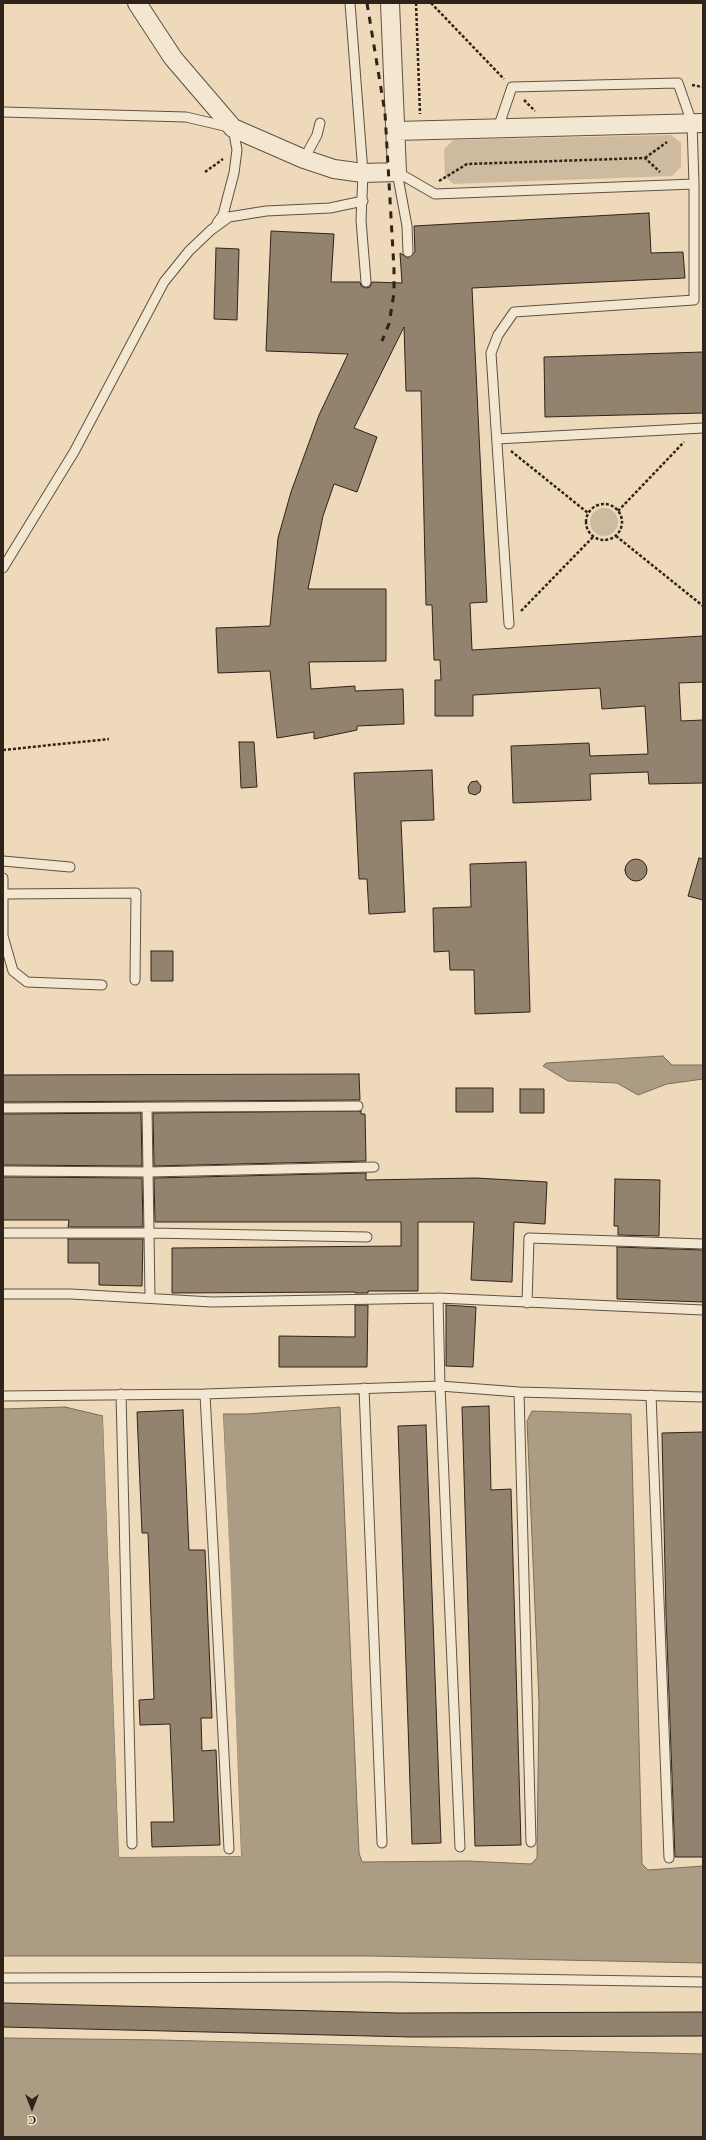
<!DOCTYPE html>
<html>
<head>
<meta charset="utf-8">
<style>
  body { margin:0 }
  #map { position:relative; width:706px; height:2140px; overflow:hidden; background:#eedaba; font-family:"EB Garamond",serif }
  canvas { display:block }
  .frame { position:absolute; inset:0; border:4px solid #30231a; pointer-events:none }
  .north { position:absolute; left:12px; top:2088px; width:40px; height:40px; -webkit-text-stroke:3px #f4e7d2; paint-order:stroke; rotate:180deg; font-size:11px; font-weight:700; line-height:16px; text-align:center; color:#30231a }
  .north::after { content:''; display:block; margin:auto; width:14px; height:18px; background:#30231a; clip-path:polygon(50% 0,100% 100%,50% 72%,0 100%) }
</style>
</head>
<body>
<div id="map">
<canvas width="706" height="2140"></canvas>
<div class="frame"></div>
<div class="north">С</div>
</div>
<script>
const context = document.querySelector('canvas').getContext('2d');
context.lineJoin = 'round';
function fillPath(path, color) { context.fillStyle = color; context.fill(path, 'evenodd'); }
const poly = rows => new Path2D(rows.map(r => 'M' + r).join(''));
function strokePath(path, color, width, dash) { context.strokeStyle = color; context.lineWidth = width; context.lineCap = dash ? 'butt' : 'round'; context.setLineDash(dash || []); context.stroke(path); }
fillPath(poly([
  [671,135,681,143,681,167,672,176,453,184,445,176,444,149,453,140],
  '590 522a14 14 0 1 1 28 0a14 14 0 1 1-28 0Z'
]), '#cebb9f');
const water = poly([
  [663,1056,672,1065,703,1065,703,1079,667,1084,638,1095,617,1083,568,1081,543,1066,546,1063,663,1056],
  [65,1407,103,1416,119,1857,241,1856,223,1414,247,1414,340,1407,359,1853,362,1862,468,1861,531,1864,537,1858,539,1702,527,1421,532,1411,631,1414,642,1864,648,1870,703,1866,703,1963,372,1956,3,1956,3,1409,65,1407],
  [3,2038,160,2040,703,2054,703,2137,3,2137,3,2038]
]);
fillPath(water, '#ad9c84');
strokePath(water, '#7b6c5a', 1);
fillPath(poly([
  [221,1414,223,1414,231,1586,241,1856,119,1857,103,1416,105,1416,121,1855,239,1854]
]), '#eedaba');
const building = poly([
  [649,213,651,253,683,252,685,278,472,288,487,602,470,603,472,650,703,636,703,682,679,683,681,721,703,720,703,783,649,784,648,772,590,774,591,800,513,803,511,746,589,743,590,756,648,754,645,706,602,709,600,688,473,695,473,716,435,716,435,680,441,680,440,660,434,660,432,605,426,605,421,391,406,391,404,327,354,428,377,437,357,492,334,484,323,516,308,589,386,589,386,661,309,662,311,689,355,686,355,691,403,689,404,724,357,726,357,730,314,739,314,732,277,738,270,671,218,673,216,628,270,626,278,538,291,492,319,415,348,354,266,351,271,231,334,234,331,282,360,282,361,286,366,288,370,287,372,282,402,283,400,253,408,258,415,252,414,226,649,213],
  [216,248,239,249,237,320,214,319,216,248],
  [703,352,703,413,545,417,544,357,703,352],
  [239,742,254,742,257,787,241,788,239,742],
  [432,770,434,820,401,821,405,912,369,914,367,879,359,879,354,773,432,770],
  [477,781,481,786,480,792,475,795,469,793,468,787,471,782,477,781],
  [699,858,703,859,703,900,688,896,699,858],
  '625 870a11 11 0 1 1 22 0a11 11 0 1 1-22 0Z',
  [526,862,530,1012,475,1014,474,970,450,970,449,951,434,952,433,908,471,907,470,864,526,862],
  [151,951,173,951,173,981,151,981,151,951],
  [359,1074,360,1100,3,1102,3,1075,359,1074],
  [456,1088,493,1088,493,1112,456,1112,456,1088],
  [520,1089,544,1089,544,1113,520,1113,520,1089],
  [361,1111,361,1114,365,1114,366,1161,154,1166,153,1113,361,1111],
  [141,1113,142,1166,3,1165,3,1114,141,1113],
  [366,1173,366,1180,476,1178,547,1182,545,1224,514,1222,512,1282,471,1280,474,1222,418,1222,418,1291,368,1291,368,1293,355,1293,355,1292,172,1293,172,1248,401,1246,401,1222,155,1222,154,1178,366,1173],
  [3,1177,142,1178,143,1227,68,1227,69,1220,3,1220,3,1177],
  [615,1179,660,1180,659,1236,618,1235,618,1226,614,1226,615,1179],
  [68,1239,143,1239,142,1286,99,1285,99,1263,68,1263,68,1239],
  [617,1247,703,1250,703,1302,617,1299,617,1247],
  [355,1305,368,1305,367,1367,279,1367,279,1336,355,1337,355,1305],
  [446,1305,476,1307,473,1367,446,1366,446,1305],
  [489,1406,491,1490,511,1489,521,1845,475,1846,462,1407,489,1406],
  [183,1410,189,1550,205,1550,212,1718,201,1718,202,1751,216,1750,220,1845,152,1847,151,1822,174,1822,170,1724,140,1725,139,1700,154,1699,148,1533,142,1533,137,1412,183,1410],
  [426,1425,441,1843,412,1844,398,1426,426,1425],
  [703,1432,703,1857,675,1857,666,1614,662,1433,703,1432],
  [3,2003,398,2013,703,2012,703,2036,411,2037,3,2027,3,2003]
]);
fillPath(building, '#93826d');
strokePath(building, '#30231a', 1);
const service = poly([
  [350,3,363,173,361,220,366,282],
  [3,112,186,117,233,128,237,150,234,173,223,215,217,223],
  [304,159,317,135,320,123],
  [397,172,435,194,694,184,692,123,678,83,512,87,498,128],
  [397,172,407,226,408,252],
  [497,439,703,428],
  [3,568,74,452,164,282,189,251,211,230,229,217,266,211,330,208,363,201],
  [509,624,491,353,498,335,514,312,694,300,694,184],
  [3,861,70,867],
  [3,878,3,936,13,971,27,982,102,985],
  [3,894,136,893,135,980],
  [3,1108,358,1106],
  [147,1108,150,1297],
  [3,1171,148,1172,374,1167],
  [3,1233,149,1233,367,1237],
  [3,1294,71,1294,212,1302,438,1298,703,1310],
  [438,1298,440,1386,460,1847],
  [527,1303,529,1238,703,1244],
  [364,1388,382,1843],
  [519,1392,531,1842],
  [121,1394,132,1844],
  [205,1394,229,1849],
  [651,1395,669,1858],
  [3,1396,205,1394,440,1386,519,1392,703,1397],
  [3,1978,392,1977,703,1982]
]);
const minor = poly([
  [137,3,173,58,233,128,304,159,334,169,363,173,397,172,390,3],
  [396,131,703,123]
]);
strokePath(service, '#605142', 11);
strokePath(minor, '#605142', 20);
strokePath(poly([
  [416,3,420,114],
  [431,3,504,79],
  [692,85,703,87],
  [524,100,535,111],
  [645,158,667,142],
  [205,172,223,159],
  [439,181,467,164,645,158,660,172],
  [511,451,588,513],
  '586 522a18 18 0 1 1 36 0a18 18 0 1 1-36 0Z',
  [618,511,684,442],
  [616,536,703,606],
  [521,611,593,537],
  [3,750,109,739]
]), '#30231a', 2.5, [3, 2]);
strokePath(service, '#f4e7d2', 9);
strokePath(minor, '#f4e7d2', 18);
strokePath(poly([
  [367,3,385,113,394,269,394,293,389,324,382,341]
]), '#30231a', 3, [7, 7]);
</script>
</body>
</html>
